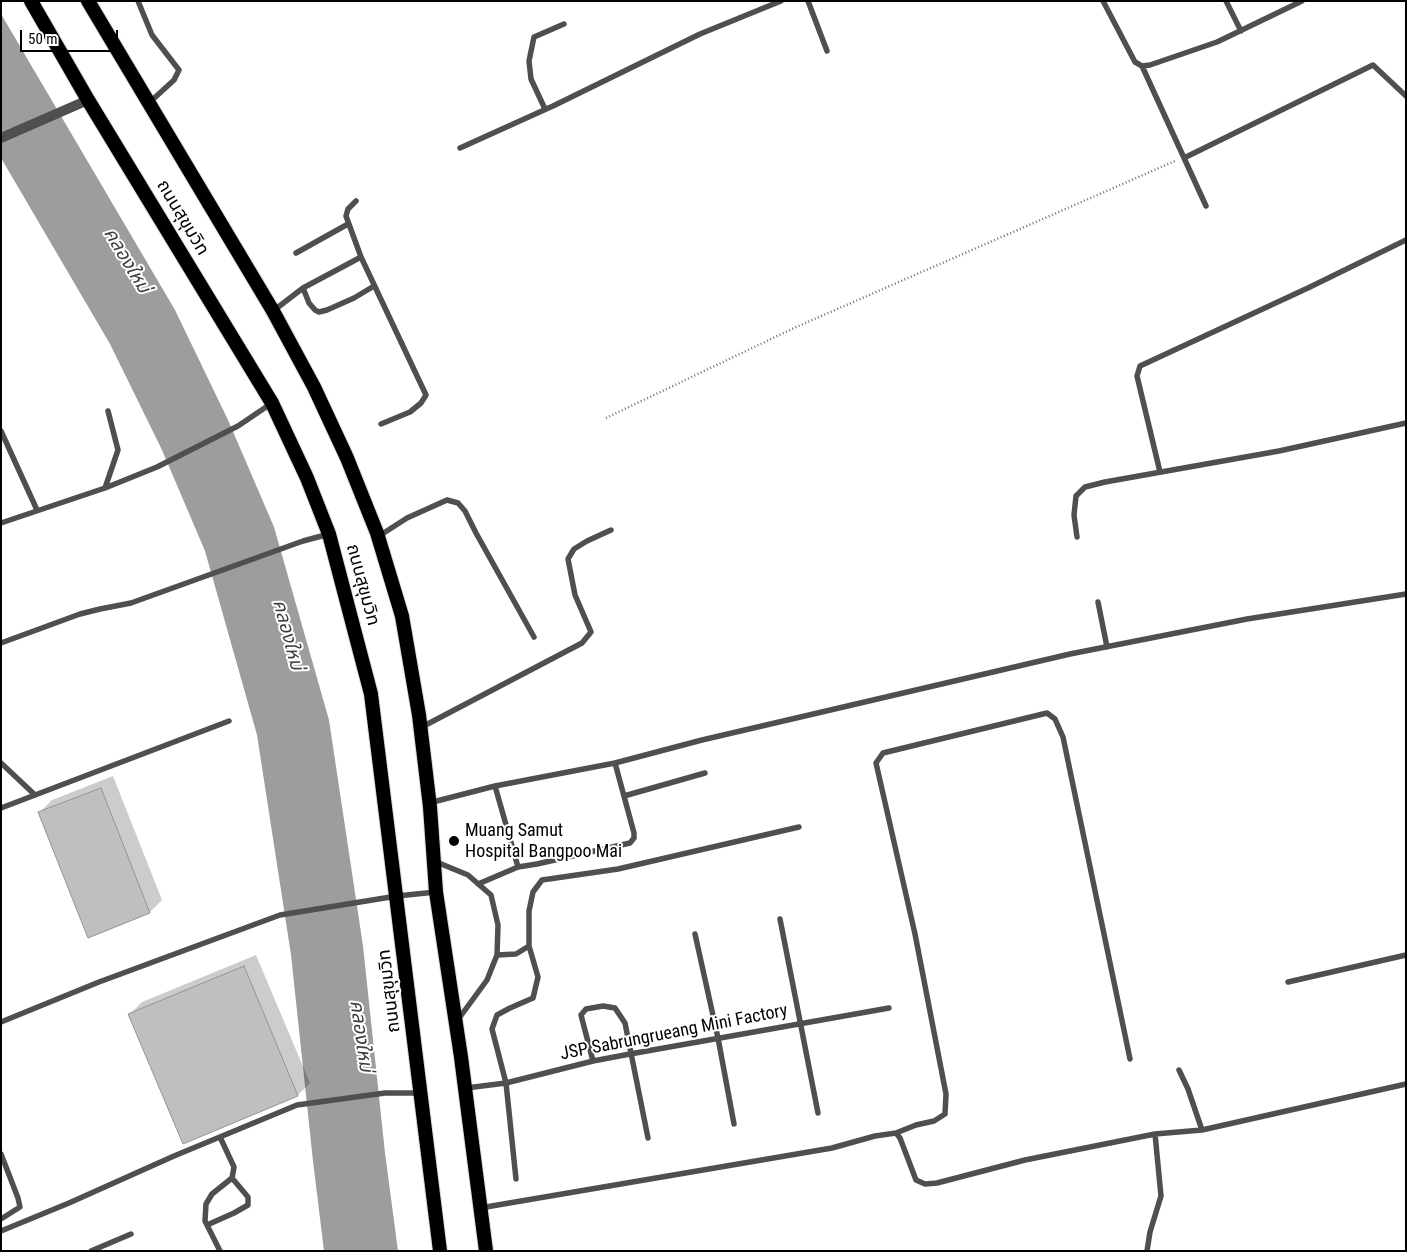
<!DOCTYPE html>
<html>
<head>
<meta charset="utf-8">
<style>
  body { margin:0 }
  #map { position:relative; width:1407px; height:1252px; overflow:hidden; background:#fff; font-family:"Roboto Condensed",sans-serif }
  canvas { display:block }
  .frame { position:absolute; inset:0; border:2px solid #000; pointer-events:none }
  .scale { position:absolute; left:20px; top:30px; width:98px; height:22px; box-sizing:border-box; border:2px solid #000; border-top:0; padding-left:6px; font-size:15px; line-height:18px; white-space:nowrap; color:#000; -webkit-text-stroke:4px #fff; paint-order:stroke }
</style>
</head>
<body>
<div id="map">
<canvas width="1407" height="1252"></canvas>
<div class="frame"></div>
<div class="scale">50 m</div>
</div>
<script>
const context = document.querySelector('canvas').getContext('2d');
context.lineJoin = 'round';
function fillPath(path, color) { context.fillStyle = color; context.fill(path, 'evenodd'); }
const poly = rows => new Path2D(rows.map(r => 'M' + r).join(''));
function strokePath(path, color, width, dash) { context.strokeStyle = color; context.lineWidth = width; context.lineCap = dash ? 'butt' : 'round'; context.setLineDash(dash || []); context.stroke(path); }
function drawText(font, color, halo, rows, align = 'center') {
  context.font = font + ' "Roboto Condensed","Noto Sans Thai",sans-serif'; context.lineWidth = 4; context.setLineDash([]); context.textBaseline = 'middle'; context.strokeStyle = halo; context.fillStyle = color; for (const [text, x, y, turn = 0] of rows) {
    context.save(); context.translate(x, y); context.rotate((+turn || 0) * Math.PI / 180); context.textAlign = isNaN(turn) ? turn : align; if (halo) context.strokeText(text, 0, 0); context.fillText(text, 0, 0); context.restore();
  }
}
fillPath(poly([
  [1,14,175,310,228,420,274,527,329,720,363,946,385,1153,398,1251,324,1251,313,1161,291,955,257,735,205,551,162,450,110,344,1,158]
]), '#9d9d9d');
fillPath(poly([
  [113,776,162,900,150,912,88,936,39,813,52,800],
  [256,955,310,1083,298,1095,130,1014,142,1002]
]), '#0003');
const building = poly([
  [101,788,150,913,88,938,38,812,101,788],
  [244,966,298,1096,183,1144,128,1014,244,966]
]);
fillPath(building, '#bfbfbf');
strokePath(building, '#939393', 1);
const trunk = poly([
  [31,1,88,100,272,403,307,478,329,534,371,694,440,1251],
  [88,1,273,311,314,387,347,458,377,533,402,616,419,715,430,807,436,892,461,1057,486,1251]
]);
strokePath(trunk, '#dbdbdb', 16);
strokePath(poly([
  [606,418,794,328,1175,161]
]), '#717171', 2.5, [1, 2.5]);
strokePath(poly([
  [138,1,152,35,179,70,174,80,150,102],
  [808,1,827,51],
  [1103,1,1135,62,1142,66,1150,65,1217,42,1302,1],
  [1226,1,1241,31],
  [1142,66,1206,206],
  [545,109,531,79,529,61,534,37,564,24],
  [460,148,553,106,700,34,781,1],
  [1184,158,1373,65,1406,96],
  [296,253,348,224],
  [361,257,426,395,421,403,410,412,381,424],
  [303,288,309,303,315,310,319,312,327,310,354,298,374,286],
  [273,311,303,288,361,257,346,216,348,209,356,201],
  [1,431,37,510],
  [1160,472,1137,376,1140,366,1310,287,1406,240],
  [105,488,118,450,108,411],
  [1,523,105,488,157,467,238,426,272,403],
  [379,536,407,518,447,500,458,503,465,511,476,533,534,637],
  [1077,537,1074,515,1076,496,1085,487,1105,482,1279,451,1406,423],
  [1098,602,1107,647],
  [1,643,80,614,100,609,131,603,303,541,329,534],
  [420,728,582,643,591,632,575,595,568,559,574,549,587,541,611,530],
  [1,763,35,795],
  [495,786,518,867],
  [624,796,705,773],
  [429,803,495,786,615,763,702,740,1070,654,1247,619,1406,594],
  [1,808,229,721],
  [434,861,468,875,491,895,498,925,497,955,487,980,457,1021],
  [478,884,518,867,537,864,630,843,634,838,634,833,615,763],
  [780,919,818,1113],
  [695,934,718,1038,734,1124],
  [497,955,516,954,529,946,529,911,533,892,542,880,618,869,799,827],
  [1288,982,1406,955],
  [1,1022,99,982,280,915,397,896,436,892],
  [593,1061,581,1015,586,1009,603,1006,615,1008,625,1023,648,1138],
  [466,1088,506,1083,593,1061,630,1054,889,1008],
  [1202,1130,1406,1084],
  [896,1133,916,1125,934,1121,945,1114,946,1094,915,934,876,763,883,753,1047,713,1055,719,1063,737,1130,1059],
  [220,1137,234,1167,232,1178,212,1194,206,1204,205,1221,220,1251],
  [1,1154,18,1198,20,1207,1,1219],
  [516,1179,506,1083,492,1029,497,1015,510,1008,533,998,538,977,529,946],
  [480,1208,832,1148,875,1136,896,1133,900,1138,916,1180,925,1184,937,1183,1025,1160,1155,1134,1202,1130,1188,1089,1179,1070],
  [207,1225,234,1213,248,1205,248,1197,232,1178],
  [1,1231,69,1203,174,1156,297,1105,385,1093,419,1093],
  [91,1251,131,1234],
  [1147,1251,1150,1232,1161,1196,1155,1134]
]), '#4f4f4f', 5.5);
strokePath(poly([
  [1,138,88,100]
]), '#4f4f4f', 10);
strokePath(trunk, '#000', 14);
for (const [x, y, r, color] of [
  [454,841,6,"#000"]
]) { const dot = new Path2D(); dot.arc(x, y, r, 0, 2 * Math.PI); context.fillStyle = color; context.fill(dot); strokePath(dot, '#fff', 2); }
drawText('18px', '#000', '#fff', [
  ["ถนนสุขุมวิท",182,218,59],
  ["ถนนสุขุมวิท",362,585,75],
  ["ถนนสุขุมวิท",390,991,-97],
  ["JSP Sabrungrueang Mini Factory",674,1033,-11]
]);
drawText('18px', '#000', '#fff', [
  ["Muang Samut",465,831],
  ["Hospital Bangpoo Mai",465,852]
], 'left');
drawText('italic 19px', '#3e3e3e', '#fff', [
  ["คลองใหม่",126,261,59],
  ["คลองใหม่",287,635,75],
  ["คลองใหม่",360,1036,82]
]);
</script>
</body>
</html>
